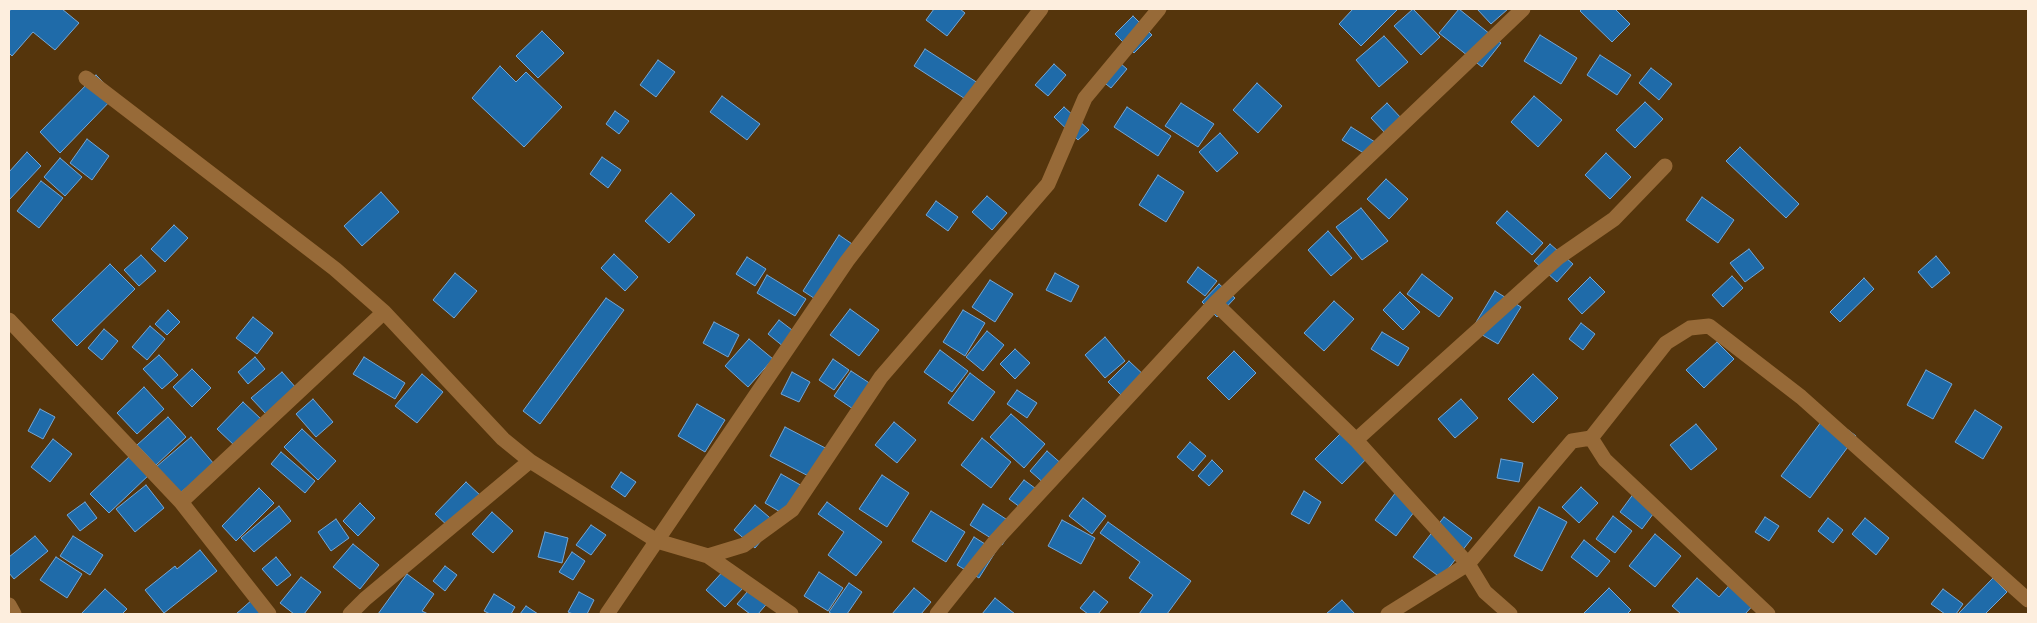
<!DOCTYPE html>
<html>
<head>
<meta charset="utf-8">
<style>
  body { margin:0 }
  #map { position:relative; width:2037px; height:623px; overflow:hidden; background:#55350c; font-family:Figtree,sans-serif }
  canvas { display:block }
  .frame { position:absolute; inset:0; border:10px solid #fdeede; pointer-events:none }
</style>
</head>
<body>
<div id="map">
<canvas width="2037" height="623"></canvas>
<div class="frame"></div>
</div>
<script>
const context = document.querySelector('canvas').getContext('2d');
context.lineJoin = 'round';
function fillPath(path, color) { context.fillStyle = color; context.fill(path, 'evenodd'); }
const poly = rows => new Path2D(rows.map(r => 'M' + r).join(''));
function strokePath(path, color, width, dash) { context.strokeStyle = color; context.lineWidth = width; context.lineCap = dash ? 'butt' : 'round'; context.setLineDash(dash || []); context.stroke(path); }
const building = poly([
  [11,9,62,9,79,23,55,50,33,32,12,56,9,53,9,12,11,9],
  [934,9,960,9,965,13,947,36,926,20,934,9],
  [1353,9,1398,9,1361,46,1339,24,1353,9],
  [1413,9,1440,37,1421,55,1394,26,1413,9],
  [1459,9,1501,43,1482,67,1439,33,1459,9],
  [1477,9,1508,9,1491,24,1477,9],
  [1582,9,1615,9,1630,24,1612,42,1580,11,1582,9],
  [1133,16,1152,35,1134,53,1115,34,1133,16],
  [542,31,564,53,538,78,516,56,542,31],
  [1540,35,1577,58,1561,84,1524,61,1540,35],
  [1384,36,1408,62,1379,87,1356,60,1384,36],
  [925,49,981,85,970,102,914,66,925,49],
  [1600,55,1631,75,1617,95,1587,75,1600,55],
  [1113,57,1127,69,1111,88,1097,77,1113,57],
  [658,60,675,72,656,97,640,85,658,60],
  [1054,64,1066,75,1048,96,1035,85,1054,64],
  [500,66,516,82,526,72,562,107,524,147,472,98,500,66],
  [1651,68,1672,84,1659,100,1639,83,1651,68],
  [96,75,116,95,60,153,40,132,96,75],
  [1257,83,1282,106,1258,133,1233,110,1257,83],
  [722,96,760,124,747,140,710,112,722,96],
  [1534,96,1562,120,1538,147,1511,122,1534,96],
  [1645,102,1663,119,1635,148,1616,130,1645,102],
  [1181,103,1214,124,1198,147,1165,126,1181,103],
  [1387,103,1402,119,1386,134,1371,118,1387,103],
  [1064,107,1089,130,1078,140,1054,117,1064,107],
  [1127,107,1171,136,1158,156,1114,127,1127,107],
  [615,111,629,121,619,134,606,124,615,111],
  [1351,127,1375,142,1367,155,1342,140,1351,127],
  [1220,133,1238,153,1217,172,1199,152,1220,133],
  [87,139,109,156,92,180,70,163,87,139],
  [1740,147,1799,204,1786,218,1726,161,1740,147],
  [27,152,41,166,9,200,9,172,27,152],
  [1606,153,1631,177,1610,199,1585,175,1606,153],
  [602,157,621,170,608,188,590,174,602,157],
  [60,158,82,177,65,196,44,177,60,158],
  [1158,175,1184,192,1166,222,1139,205,1158,175],
  [1386,179,1408,199,1389,219,1367,199,1386,179],
  [41,181,63,198,39,228,17,211,41,181],
  [381,192,399,212,362,246,344,226,381,192],
  [671,193,695,215,669,243,645,221,671,193],
  [987,196,1007,213,992,230,972,212,987,196],
  [1702,197,1734,220,1718,243,1686,220,1702,197],
  [936,201,958,217,948,231,926,215,936,201],
  [1361,208,1388,241,1362,260,1336,227,1361,208],
  [1507,211,1543,243,1532,255,1496,223,1507,211],
  [174,225,188,238,165,262,151,249,174,225],
  [1328,231,1352,258,1331,276,1308,250,1328,231],
  [839,235,858,248,823,304,803,291,839,235],
  [1550,244,1573,264,1557,282,1534,261,1550,244],
  [1749,249,1764,268,1745,282,1730,263,1749,249],
  [614,254,638,277,625,291,601,268,614,254],
  [141,255,156,271,139,286,124,270,141,255],
  [1936,256,1950,273,1932,288,1918,272,1936,256],
  [747,257,766,269,755,286,736,274,747,257],
  [110,264,135,289,77,346,52,320,110,264],
  [1198,267,1217,281,1205,296,1187,282,1198,267],
  [455,273,477,291,454,318,433,300,455,273],
  [1055,273,1079,286,1071,302,1046,290,1055,273],
  [1422,274,1453,298,1439,317,1407,294,1422,274],
  [767,275,806,299,795,316,757,293,767,275],
  [1732,276,1743,288,1723,307,1712,295,1732,276],
  [1590,277,1605,292,1582,314,1568,299,1590,277],
  [1864,278,1874,289,1840,322,1830,312,1864,278],
  [990,280,1013,294,995,322,972,307,990,280],
  [1219,284,1235,298,1217,317,1202,302,1219,284],
  [1495,291,1521,307,1498,344,1472,329,1495,291],
  [1400,292,1420,312,1403,330,1383,310,1400,292],
  [606,298,624,310,540,424,523,411,606,298],
  [1334,301,1354,319,1324,351,1304,333,1334,301],
  [850,309,879,330,859,356,830,335,850,309],
  [168,310,180,322,167,335,155,324,168,310],
  [963,310,985,323,965,356,943,342,963,310],
  [253,317,273,333,257,354,236,338,253,317],
  [779,320,796,333,784,347,768,334,779,320],
  [714,322,739,335,728,357,703,343,714,322],
  [1581,323,1595,334,1583,350,1569,339,1581,323],
  [150,326,165,339,147,360,132,347,150,326],
  [104,329,118,341,102,360,88,348,104,329],
  [987,331,1004,345,983,371,966,357,987,331],
  [1382,332,1409,348,1398,366,1371,349,1382,332],
  [1105,337,1125,361,1105,378,1085,355,1105,337],
  [749,339,773,359,748,387,725,366,749,339],
  [1717,342,1734,359,1704,388,1686,370,1717,342],
  [1015,349,1030,363,1015,379,1000,364,1015,349],
  [940,350,968,371,952,392,924,372,940,350],
  [1234,351,1256,373,1229,400,1207,378,1234,351],
  [159,355,178,375,162,389,143,369,159,355],
  [255,357,265,369,248,384,238,372,255,357],
  [364,357,405,383,395,399,353,374,364,357],
  [833,359,849,370,834,390,819,380,833,359],
  [1129,361,1148,379,1127,401,1108,382,1129,361],
  [192,369,211,388,192,407,173,387,192,369],
  [1926,370,1952,384,1933,419,1907,405,1926,370],
  [851,371,874,386,856,411,834,396,851,371],
  [282,372,297,389,267,415,251,398,282,372],
  [792,372,810,382,799,402,781,394,792,372],
  [970,373,995,392,973,421,948,403,970,373],
  [422,374,443,392,417,423,395,406,422,374],
  [1533,374,1558,398,1533,423,1508,399,1533,374],
  [144,387,164,409,137,434,117,413,144,387],
  [1017,390,1037,403,1027,418,1007,404,1017,390],
  [313,399,333,422,316,437,296,414,313,399],
  [1461,399,1478,418,1455,438,1438,419,1461,399],
  [243,402,261,419,235,446,217,429,243,402],
  [697,404,725,420,705,452,678,436,697,404],
  [40,409,55,417,43,439,28,431,40,409],
  [1975,410,2002,427,1983,459,1955,442,1975,410],
  [1011,414,1045,444,1024,468,990,437,1011,414],
  [1827,414,1856,436,1810,498,1781,476,1827,414],
  [168,417,186,437,156,465,137,445,168,417],
  [894,422,916,440,897,463,875,445,894,422],
  [1696,424,1717,449,1691,470,1670,445,1696,424],
  [785,427,833,452,818,481,770,456,785,427],
  [302,429,336,461,318,480,284,447,302,429],
  [1345,429,1371,454,1342,484,1315,459,1345,429],
  [191,437,214,464,179,494,156,467,191,437],
  [982,438,1011,462,991,488,961,465,982,438],
  [53,439,72,454,50,482,31,467,53,439],
  [1190,442,1206,456,1193,471,1177,457,1190,442],
  [1047,451,1064,466,1046,485,1030,471,1047,451],
  [281,452,315,481,305,493,271,464,281,452],
  [132,454,151,473,109,513,90,494,132,454],
  [1501,459,1523,463,1519,482,1497,478,1501,459],
  [1212,460,1223,471,1209,486,1198,476,1212,460],
  [621,472,636,482,625,497,611,487,621,472],
  [781,474,804,487,787,516,765,503,781,474],
  [882,475,909,493,887,527,859,509,882,475],
  [1024,480,1043,494,1028,513,1009,499,1024,480],
  [466,482,481,496,450,528,435,514,466,482],
  [146,485,164,508,135,532,116,509,146,485],
  [1581,487,1598,503,1579,523,1562,507,1581,487],
  [259,488,274,503,236,541,222,526,259,488],
  [1304,491,1321,502,1309,524,1291,514,1304,491],
  [1396,492,1417,508,1396,536,1375,520,1396,492],
  [1634,493,1656,510,1642,529,1620,512,1634,493],
  [1083,498,1106,516,1092,534,1069,516,1083,498],
  [85,502,97,518,80,531,67,515,85,502],
  [827,502,882,542,856,576,828,555,844,532,818,514,827,502],
  [360,503,375,518,358,536,343,521,360,503],
  [983,504,1015,525,1002,545,970,525,983,504],
  [755,505,776,523,755,548,734,530,755,505],
  [279,506,291,521,254,552,241,538,279,506],
  [1539,507,1567,522,1542,571,1514,556,1539,507],
  [931,511,965,532,946,562,912,541,931,511],
  [492,512,513,531,493,553,472,534,492,512],
  [1613,516,1632,531,1615,553,1596,539,1613,516],
  [1444,517,1472,538,1441,578,1413,557,1444,517],
  [1765,517,1779,526,1769,541,1755,532,1765,517],
  [1828,518,1843,530,1833,543,1818,531,1828,518],
  [1865,518,1889,538,1876,555,1852,534,1865,518],
  [336,519,349,538,331,551,318,532,336,519],
  [1062,520,1095,538,1081,564,1048,546,1062,520],
  [1108,522,1191,581,1167,614,1139,614,1153,595,1129,578,1140,562,1100,533,1108,522],
  [591,525,606,535,591,555,576,545,591,525],
  [545,532,568,538,562,563,538,557,545,532],
  [1655,534,1681,556,1655,587,1629,566,1655,534],
  [35,536,48,551,14,579,9,573,9,557,35,536],
  [73,536,103,555,90,575,60,556,73,536],
  [974,537,996,551,979,578,957,565,974,537],
  [1584,540,1610,561,1597,577,1571,557,1584,540],
  [353,544,379,565,360,589,333,567,353,544],
  [200,550,217,571,164,613,145,590,175,566,177,569,200,550],
  [572,552,585,561,573,580,559,572,572,552],
  [56,557,82,574,67,598,40,580,56,557],
  [276,557,291,575,277,586,262,569,276,557],
  [445,566,457,575,445,591,433,581,445,566],
  [726,568,745,586,725,607,706,590,726,568],
  [819,572,843,588,828,611,804,596,819,572],
  [407,574,434,594,422,611,428,614,378,614,407,574],
  [301,577,321,592,304,614,294,614,280,603,301,577],
  [1697,578,1719,597,1733,581,1757,601,1745,614,1681,614,1672,606,1697,578],
  [1993,578,2007,592,1985,614,1958,614,1993,578],
  [849,583,862,592,847,614,832,614,829,612,849,583],
  [753,585,770,600,758,614,750,614,737,604,753,585],
  [914,588,931,602,921,614,892,614,914,588],
  [1609,588,1631,610,1627,614,1583,614,1609,588],
  [105,589,127,609,122,614,81,614,105,589],
  [1943,589,1963,604,1956,614,1945,614,1931,604,1943,589],
  [1094,591,1108,602,1098,614,1088,614,1080,608,1094,591],
  [579,592,594,600,587,614,573,614,568,612,579,592],
  [494,594,515,607,511,614,490,614,484,611,494,594],
  [995,598,1015,614,982,614,995,598],
  [253,599,267,614,236,614,253,599],
  [1342,600,1355,614,1326,614,1342,600],
  [526,606,538,614,520,614,526,606]
]);
fillPath(building, '#1f6ba9');
strokePath(building, '#74a6d6', 1);
strokePath(poly([
  [86,78,335,269,384,312,503,439,530,461,657,541,708,556,791,614],
  [1215,303,1356,440,1468,564,1572,441,1591,438,1666,343,1690,328,1709,326,1801,397,2028,600],
  [9,320,181,502,269,614],
  [1591,438,1605,460,1768,614],
  [1356,440,1559,257,1614,219,1665,166],
  [181,502,384,312],
  [708,556,744,545,792,510,881,377,1048,184,1085,98,1159,9],
  [9,605,14,614],
  [350,614,365,599,530,461],
  [607,614,847,261,1041,9],
  [937,614,997,539,1215,303,1523,9],
  [1388,614,1468,564,1485,592,1510,614]
]), '#976a38', 15);
</script>
</body>
</html>
